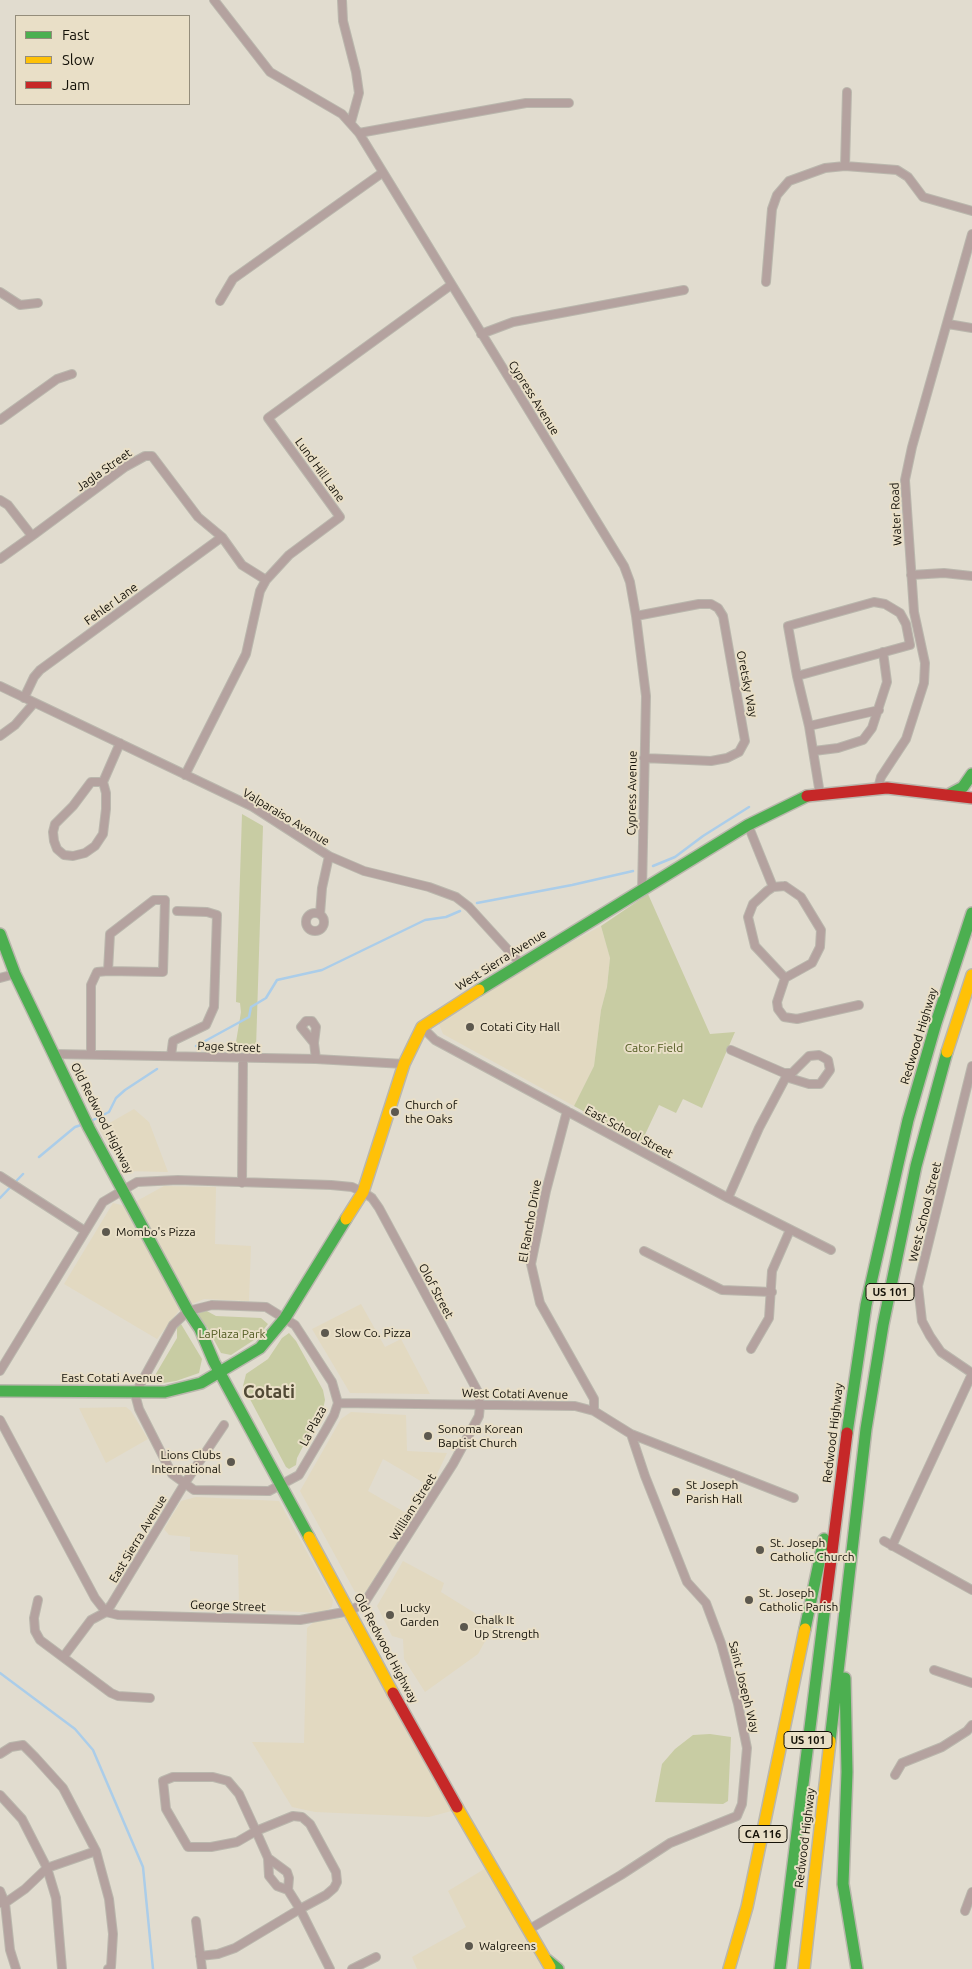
<!DOCTYPE html>
<html>
<head>
<meta charset="utf-8">
<style>
  body { margin:0 }
  #map { position:relative; width:972px; height:1969px; overflow:hidden; background:#e1dccf; font-family:Ubuntu,sans-serif }
  canvas { display:block }
  .legend { position:absolute; left:15px; top:15px; width:175px; height:90px; box-sizing:border-box; background:#e9dfc7; border:1px solid #948d7b; margin:0; padding:6px 9px; list-style:none; font-size:15px; color:#141108 }
  .legend li { display:flex; align-items:center; gap:10px; height:25px }
  .legend b { width:25px; border:1px solid #948d7b }
</style>
</head>
<body>
<div id="map">
<canvas width="972" height="1969"></canvas>
<ul class="legend">
<li><b style="height:6px;background:#4caf50"></b>Fast</li>
<li><b style="height:6px;background:#ffc107"></b>Slow</li>
<li><b style="height:6px;background:#c62828"></b>Jam</li>
</ul>
</div>
<script>
const context = document.querySelector('canvas').getContext('2d');
context.lineJoin = 'round';
function fillPath(path, color) { context.fillStyle = color; context.fill(path, 'evenodd'); }
const poly = rows => new Path2D(rows.map(r => 'M' + r).join(''));
function strokePath(path, color, width, dash) { context.strokeStyle = color; context.lineWidth = width; context.lineCap = dash ? 'butt' : 'round'; context.setLineDash(dash || []); context.stroke(path); }
function drawText(font, color, halo, rows, align = 'center') {
  context.font = font + ' Ubuntu,sans-serif'; context.lineWidth = 4; context.setLineDash([]); context.textBaseline = 'middle'; context.strokeStyle = halo; context.fillStyle = color; for (const [text, x, y, turn = 0] of rows) {
    context.save(); context.translate(x, y); context.rotate((+turn || 0) * Math.PI / 180); context.textAlign = isNaN(turn) ? turn : align; if (halo) context.strokeText(text, 0, 0); context.fillText(text, 0, 0); context.restore();
  }
}
fillPath(poly([
  [601,926,610,958,607,987,601,1010,594,1066,574,1106,443,1034,439,1024,504,978],
  [134,1109,149,1122,168,1172,124,1171,99,1129],
  [164,1186,216,1187,215,1244,251,1246,249,1301,204,1299,192,1304,135,1202],
  [113,1203,126,1206,181,1308,157,1339,64,1284],
  [361,1304,385,1347,401,1339,430,1394,350,1393,312,1329],
  [126,1407,131,1411,148,1439,106,1463,79,1408],
  [351,1412,406,1415,407,1451,447,1453,431,1487,383,1459,368,1491,413,1517,368,1590,364,1593,355,1592,300,1491,341,1419],
  [196,1497,279,1501,333,1600,332,1607,322,1613,239,1609,238,1555,190,1551,190,1537,169,1535,164,1529,181,1501],
  [403,1561,444,1583,441,1592,494,1625,478,1654,425,1692,404,1659,403,1639,392,1636,377,1606],
  [346,1618,455,1810,429,1817,315,1812,292,1807,252,1742,304,1743,307,1628,315,1621],
  [486,1868,543,1969,417,1969,412,1957,466,1927,448,1891]
]), '#e2d9c1');
fillPath(poly([
  [242,814,263,826,256,1048,235,1048,241,1012,240,1003,236,1002],
  [648,894,710,1034,735,1032,702,1108,683,1099,676,1113,659,1105,641,1143,574,1106,594,1066,601,1010,607,987,610,958,601,926],
  [205,1310,216,1316,261,1318,268,1324,257,1338,231,1355,221,1353,207,1327,201,1322,198,1315,199,1311],
  [181,1324,202,1359,199,1373,176,1381,157,1384,154,1377,177,1338,177,1325],
  [289,1333,296,1341,323,1390,325,1400,320,1423,314,1425,297,1458,296,1465,289,1469,286,1467,243,1386,246,1374,268,1359,282,1338],
  [710,1734,731,1737,728,1801,723,1804,655,1802,662,1764,675,1749,693,1735]
]), '#c8cca3');
strokePath(poly([
  [653,866,675,857,703,836,749,807],
  [477,903,572,885,633,871],
  [196,1046,249,1017,251,1007,266,998,277,980,322,970,425,920,446,917,460,911],
  [89,1122,109,1112,116,1098,125,1090,157,1069],
  [39,1157,75,1127,84,1124],
  [0,1198,23,1174],
  [0,1673,75,1729,93,1750,143,1867,153,1969]
]), '#abcde9', 2.5);
const street = poly([
  [214,0,270,72,342,114,359,133,624,566,630,582,636,616,646,696,642,891],
  [342,0,343,21,356,72,359,93,351,122],
  [359,133,526,103,569,103],
  [845,166,847,92],
  [766,282,772,209,777,195,789,181,825,168,845,166,897,170,908,177,923,197,972,211],
  [0,292,20,305,38,303],
  [220,301,233,279,382,173],
  [948,324,972,328],
  [481,334,513,322,684,290],
  [0,420,57,379,72,374],
  [0,500,8,505,32,536,125,467,145,456,152,456,198,517,222,537,242,565,266,580],
  [0,559,32,536],
  [911,575,944,573,972,576],
  [636,616,699,604,711,604,718,608,723,616,745,741,739,752,727,758,711,761,644,758],
  [797,676,910,645,906,624,900,613,885,604,874,602,788,626,797,676,809,726,820,794],
  [0,686,253,807,329,856,364,871,429,887,456,897,469,907,520,963],
  [24,698,34,677,40,670,222,537],
  [809,726,879,710],
  [0,736,15,725,34,703],
  [814,751,838,748,863,740,872,728,887,682,883,652],
  [185,775,246,654,260,591,266,580,289,555,340,517,268,418,451,285],
  [103,782,91,782,73,806,55,824,53,832,54,841,57,849,64,855,73,856,85,853,95,846,103,834,106,809,106,793,103,782,120,743],
  [878,788,881,777,906,739,924,683,925,663,914,612,905,480,912,447,972,234],
  [748,825,773,887],
  [785,886,801,897,821,930,820,947,812,963,785,978,755,946,748,917,753,904,767,891,773,887,785,886],
  '306 922a9 9 0 1 1 18 0a9 9 0 1 1-18 0Z',
  [320,914,322,888,329,856],
  [0,978,15,974],
  [785,978,777,1002,778,1009,784,1017,797,1019,859,1005],
  [422,1027,435,1040,728,1198,831,1250],
  [314,1043,316,1027,312,1021,306,1021,301,1027,314,1043,316,1059],
  [731,1050,784,1073,786,1077],
  [54,1054,316,1059,404,1064],
  [91,1054,91,985,97,972,108,971,110,934,154,900,165,900,163,972,108,971],
  [171,1056,173,1041,206,1025,214,1007,217,915,207,912,177,911],
  [972,1066,918,1286,922,1321,930,1336,941,1352,972,1373],
  [567,1111,546,1191,531,1264,540,1303,594,1399,594,1411],
  [0,1176,85,1231],
  [242,1183,243,1059],
  [728,1198,759,1128,786,1077,809,1084,820,1084,830,1070,828,1060,819,1055,809,1056,792,1073,784,1073],
  [644,1251,722,1290,772,1292],
  [212,1305,266,1307,295,1325,332,1382,338,1403,334,1415,325,1431,299,1475,269,1491,194,1490,172,1474,139,1409,135,1394,173,1325,188,1311,212,1305],
  [751,1349,769,1318,772,1271,790,1230],
  [0,1371,103,1202,137,1182,178,1180,331,1185,352,1187,363,1192,372,1198,379,1208,478,1392,480,1405,479,1416,453,1464,365,1602,350,1611,300,1620,118,1615,106,1612,95,1598,0,1420],
  [338,1403,575,1406,594,1411,631,1434,794,1498],
  [884,1541,972,1590],
  [892,1546,972,1374],
  [38,1600,34,1618,35,1631,40,1640,111,1693,118,1696,150,1698],
  [64,1656,91,1620,106,1612,111,1605,185,1483,224,1425],
  [934,1670,972,1683],
  [0,1754,11,1747,23,1745,35,1757,63,1788,96,1851,109,1899,113,1934,111,1967,108,1969],
  [895,1775,902,1763,942,1747,967,1731,972,1725],
  [0,1795,22,1819,47,1868,56,1898,62,1969],
  [268,1858,287,1872,289,1878,288,1890],
  [0,1891,5,1903,10,1950,16,1969],
  [0,1903,5,1903,25,1889,47,1868,96,1851],
  [965,1911,972,1892],
  [196,1921,202,1969],
  [528,1930,621,1875,670,1843,737,1816,742,1804,747,1748,738,1704,721,1643,706,1603,687,1582,645,1476,631,1434],
  [200,1956,218,1954,235,1948,300,1909,326,1895,334,1888,337,1882,336,1872,310,1824,302,1817,293,1816,256,1831,237,1842,211,1847,188,1847,166,1809,163,1781,173,1777,213,1777,228,1781,239,1794,256,1831,268,1858,269,1876,277,1886,288,1890,300,1909,330,1969],
  [352,1969,376,1957]
]);
const fast = poly([
  [948,795,963,787,972,774],
  [0,934,15,974,89,1128,188,1311,200,1329,214,1362,309,1537],
  [479,990,748,825,807,796],
  [0,1391,165,1392,201,1383,260,1348,285,1318,346,1219],
  [847,1433,866,1305,908,1120,936,1023,972,913],
  [805,1629,824,1539],
  [845,1678,847,1772,843,1884,857,1969],
  [830,1741,866,1429,883,1325,916,1166,947,1052],
  [547,1960,558,1969],
  [780,1969,825,1607]
]);
const slow = poly([
  [947,1052,972,975],
  [346,1219,363,1192,404,1064,422,1027,479,990],
  [309,1537,393,1693],
  [457,1807,550,1967],
  [729,1969,747,1907,805,1629],
  [804,1969,830,1741]
]);
const jam = poly([
  [807,796,887,788,972,798],
  [825,1607,847,1433],
  [393,1693,457,1807]
]);
strokePath(street, '#bab7ad', 10);
strokePath(fast, '#bab7ad', 14);
strokePath(slow, '#bab7ad', 14);
strokePath(jam, '#bab7ad', 14);
strokePath(street, '#b4a29f', 8);
strokePath(fast, '#4caf50', 11);
strokePath(slow, '#ffc107', 11);
strokePath(jam, '#c62828', 11);
for (const [x, y, r, color] of [
  [470,1027,5,"#5c584e"],
  [395,1112,5,"#5c584e"],
  [106,1232,5,"#5c584e"],
  [325,1333,5,"#5c584e"],
  [428,1436,5,"#5c584e"],
  [231,1462,5,"#5c584e"],
  [676,1492,5,"#5c584e"],
  [760,1550,5,"#5c584e"],
  [749,1600,5,"#5c584e"],
  [390,1615,5,"#5c584e"],
  [464,1627,5,"#5c584e"],
  [469,1946,5,"#5c584e"]
]) { const dot = new Path2D(); dot.arc(x, y, r, 0, 2 * Math.PI); context.fillStyle = color; context.fill(dot); strokePath(dot, '#e9dfc7', 2); }
for (const [x, y, w] of [
  [890,1292,48],
  [808,1740,48],
  [763,1834,48]
]) { const box = new Path2D(); box.roundRect(x - w / 2, y - 8.5, w, 17, 4); context.fillStyle = '#e9dfc7'; context.fill(box); strokePath(box, '#141108', 1); }
drawText('bold 11px', '#141108', null, [
  ["US 101",890,1292],
  ["US 101",808,1740],
  ["CA 116",763,1834]
]);
drawText('12px', '#141108', '#e9dfc7', [
  ["Cypress Avenue",534,398,58],
  ["Jagla Street",104,470,-35],
  ["Lund Hill Lane",320,470,54],
  ["Water Road",896,514,-93],
  ["Fehler Lane",111,604,-36],
  ["Oretsky Way",747,684,79],
  ["Cypress Avenue",632,793,-89],
  ["Valparaiso Avenue",286,817,31],
  ["West Sierra Avenue",501,960,-32],
  ["Redwood Highway",919,1036,-73],
  ["Page Street",229,1047,2],
  ["Old Redwood Highway",102,1118,63],
  ["East School Street",629,1132,28],
  ["West School Street",925,1212,-76],
  ["El Rancho Drive",530,1221,-80],
  ["Olof Street",436,1291,62],
  ["East Cotati Avenue",112,1378],
  ["West Cotati Avenue",515,1394,1],
  ["La Plaza",313,1426,-62],
  ["Redwood Highway",833,1433,-83],
  ["William Street",413,1507,-58],
  ["East Sierra Avenue",138,1539,-59],
  ["George Street",228,1606,2],
  ["Old Redwood Highway",386,1648,62],
  ["Saint Joseph Way",744,1687,76],
  ["Redwood Highway",805,1838,-83]
]);
drawText('12px', '#141108', '#e9dfc7', [
  ["Cotati City Hall",480,1027],
  ["Church of",405,1105],
  ["the Oaks",405,1119],
  ["Mombo's Pizza",116,1232],
  ["Slow Co. Pizza",335,1333],
  ["Sonoma Korean",438,1429],
  ["Baptist Church",438,1443],
  ["Lions Clubs",221,1455,"right"],
  ["International",221,1469,"right"],
  ["St Joseph",686,1485],
  ["Parish Hall",686,1499],
  ["St. Joseph",770,1543],
  ["Catholic Church",770,1557],
  ["St. Joseph",759,1593],
  ["Catholic Parish",759,1607],
  ["Lucky",400,1608],
  ["Garden",400,1622],
  ["Chalk It",474,1620],
  ["Up Strength",474,1634],
  ["Walgreens",479,1946]
], 'left');
drawText('12px', '#525b22', '#e9dfc7', [
  ["Cator Field",654,1048],
  ["LaPlaza Park",232,1334]
]);
drawText('bold 18px', '#514935', '#e9dfc7', [
  ["Cotati",269,1392]
]);
</script>
</body>
</html>
